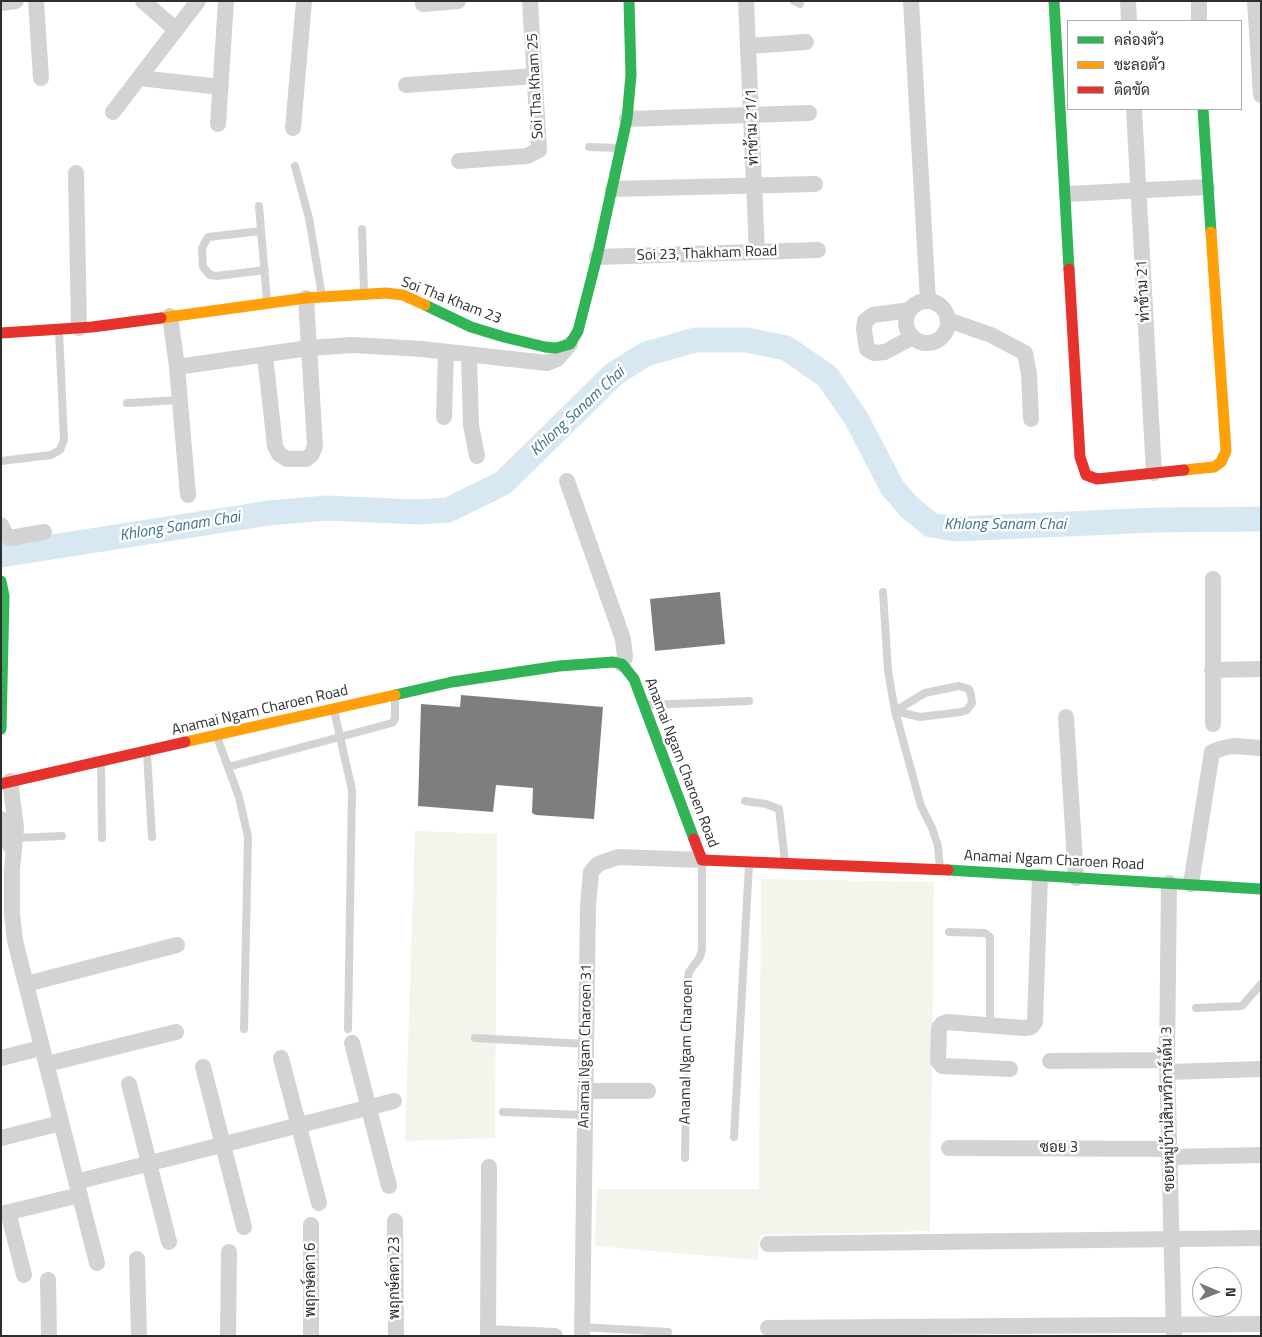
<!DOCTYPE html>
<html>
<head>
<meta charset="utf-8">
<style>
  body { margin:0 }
  #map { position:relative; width:1262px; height:1337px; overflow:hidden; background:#fff; font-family:"Titillium Web",Sarabun,sans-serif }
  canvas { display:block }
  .frame { position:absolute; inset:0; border:2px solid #2e2e2e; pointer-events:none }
  .legend { position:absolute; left:1067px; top:20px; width:175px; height:90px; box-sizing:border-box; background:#fff; border:1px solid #ababab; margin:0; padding:6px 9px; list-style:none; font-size:15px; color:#2e2e2e }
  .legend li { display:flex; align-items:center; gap:10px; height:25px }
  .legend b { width:25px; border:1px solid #ababab }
  .north { position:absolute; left:1192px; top:1267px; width:50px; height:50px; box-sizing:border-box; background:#fff; border:1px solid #ababab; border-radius:50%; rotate:91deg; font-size:14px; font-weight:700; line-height:20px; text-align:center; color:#2e2e2e }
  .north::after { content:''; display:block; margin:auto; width:18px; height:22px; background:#777; clip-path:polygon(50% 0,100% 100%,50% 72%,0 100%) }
</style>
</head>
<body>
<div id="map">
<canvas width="1262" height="1337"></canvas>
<div class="frame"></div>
<ul class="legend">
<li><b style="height:6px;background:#30b455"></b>คล่องตัว</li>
<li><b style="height:6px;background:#ff9f0a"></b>ชะลอตัว</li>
<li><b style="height:6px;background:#e5322d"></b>ติดขัด</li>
</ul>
<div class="north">N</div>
</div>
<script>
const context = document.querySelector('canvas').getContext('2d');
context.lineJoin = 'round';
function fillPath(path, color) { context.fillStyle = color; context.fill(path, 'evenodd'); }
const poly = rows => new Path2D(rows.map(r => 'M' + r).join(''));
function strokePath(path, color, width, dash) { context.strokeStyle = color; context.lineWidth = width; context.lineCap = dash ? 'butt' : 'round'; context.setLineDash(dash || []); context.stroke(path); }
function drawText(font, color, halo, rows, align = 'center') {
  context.font = font + ' "Titillium Web",Sarabun,sans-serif'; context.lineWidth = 5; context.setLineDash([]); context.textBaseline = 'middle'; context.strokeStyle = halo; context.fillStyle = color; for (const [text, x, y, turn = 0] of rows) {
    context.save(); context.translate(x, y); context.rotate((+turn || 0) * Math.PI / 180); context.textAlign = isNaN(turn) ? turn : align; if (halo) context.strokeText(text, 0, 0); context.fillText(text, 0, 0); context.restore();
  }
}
fillPath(poly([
  [415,831,497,834,495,1138,405,1141],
  [761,879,934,882,930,1231,761,1235,757,1260,595,1246,597,1189,759,1189]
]), '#f1f5eb');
strokePath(poly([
  [1,555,269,513,326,508,418,512,448,510,503,483,614,374,646,354,695,340,747,340,786,348,827,376,856,418,892,487,909,507,931,525,956,529,1156,520,1261,519]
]), '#d8e8f2', 25);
fillPath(poly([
  [720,592,725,644,655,651,650,599],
  [461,695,603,707,594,819,536,815,532,813,533,788,496,785,493,812,418,806,421,704,460,707]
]), '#7e7e7e');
strokePath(poly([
  [794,1,800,4],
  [589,147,619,148],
  [295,166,309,218,322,296],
  [259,206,267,301],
  [362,229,364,292],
  [261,231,208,237,202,248,203,267,210,275,217,276,265,270],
  [127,403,180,400],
  [1,461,51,455,60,450,64,440,59,331],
  [883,592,888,671,895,711,921,806,932,828,938,846,940,868],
  [959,686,969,689,971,695,972,703,967,710,961,712,920,717,895,711,925,693,959,686],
  [646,705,749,701],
  [334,710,352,790,348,1029],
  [217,737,239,797,248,837,244,1029],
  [147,754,152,837],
  [101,764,102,838],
  [228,767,392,723,395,719,395,698],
  [745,801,766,804,779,809,785,862],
  [15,838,62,836],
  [949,932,985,933,990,937,990,1025],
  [1196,1008,1242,1006,1261,984],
  [475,1038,586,1044],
  [503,1112,585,1115],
  [734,1137,749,864],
  [685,1158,688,978,689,972,700,957,702,949,702,862],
  [582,1327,668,1332]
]), '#d3d3d3', 8);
strokePath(poly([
  [36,1,41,78],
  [143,1,175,29],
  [198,1,139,78,221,87],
  [746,1,757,252],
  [911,1,928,301],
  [1128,1,1129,21],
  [1199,1,1199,21],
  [1255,1,1261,95],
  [1,3,16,1],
  [423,4,458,1],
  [749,46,806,42],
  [406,85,535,76],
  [1134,109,1154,473],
  [113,112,139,78],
  [627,119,809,113],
  [218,124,226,1],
  [293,128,304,1],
  [459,161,527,156,539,150,530,1],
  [76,173,79,328],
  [613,189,815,184],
  [1067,194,1207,187],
  [597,257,818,250],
  '906 322a21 21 0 1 1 42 0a21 21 0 1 1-42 0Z',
  [910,310,873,315,865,321,864,330,867,349,874,353,885,352,913,337],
  [170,316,177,367,188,495],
  [948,320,991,335,1025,353,1029,374,1031,419],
  [469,355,471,425,477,456],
  [265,356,275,446,279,454,287,459,306,459,312,454,315,446,306,298],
  [177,367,309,348,353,345,422,349,547,363,557,359,570,344],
  [444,417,446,352],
  [567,481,623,639,625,657,622,664],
  [1,525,6,535,10,538,44,532],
  [1213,579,1213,724],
  [1212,670,1261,669],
  [1066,717,1076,878],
  [10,781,16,827,12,870,12,914,15,941,97,1263],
  [1,819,6,839,13,850],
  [1169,883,1167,1060,1174,1336],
  [1191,884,1212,752,1223,748,1234,746,1261,748],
  [26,984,177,945],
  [352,1043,389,1186],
  [1,1058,41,1048],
  [281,1058,319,1203],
  [1050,1061,1167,1060],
  [47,1064,176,1032],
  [203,1067,244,1227],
  [1010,1069,942,1066,938,1061,939,1028,942,1024,947,1022,1024,1028,1031,1027,1035,1022,1040,876],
  [1168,1072,1261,1069],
  [129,1084,169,1242],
  [585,1091,648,1091],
  [1,1138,61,1123],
  [949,1148,1170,1149],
  [1170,1157,1261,1155],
  [76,1182,394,1101],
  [8,1212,24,1275],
  [1,1214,80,1195],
  [395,1221,396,1336],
  [311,1225,311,1336],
  [768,1244,1261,1238],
  [137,1259,139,1336],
  [48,1280,49,1336],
  [768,1328,1261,1324],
  [488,1333,555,1336],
  [228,1336,229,1252],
  [488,1336,489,1167],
  [582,1336,588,905,591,872,598,864,618,857,702,860]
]), '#d3d3d3', 16);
strokePath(poly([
  [1054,1,1069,269],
  [1203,109,1211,232],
  [425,305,471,327,504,337,545,347,556,348,570,344,578,331,597,257,627,119,631,75,629,1],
  [1,581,4,596,1,729],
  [395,695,452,682,559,666,613,662,622,664,634,679,694,839],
  [948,870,1261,889]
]), '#30b455', 11);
strokePath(poly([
  [161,318,306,298,386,293,403,295,425,305],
  [1184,470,1214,467,1221,462,1226,451,1211,232],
  [185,742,395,695]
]), '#ff9f0a', 11);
strokePath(poly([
  [1069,269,1080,457,1086,475,1097,479,1184,470],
  [1,333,92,327,161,318],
  [1,784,185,742],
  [694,839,702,860,948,870]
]), '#e5322d', 11);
drawText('15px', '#2e2e2e', '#fff', [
  ["Soi Tha Kham 25",536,86,-93],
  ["ท่าข้าม 21/1",753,127,-92],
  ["Soi 23, Thakham Road",707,254,-2],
  ["ท่าข้าม 21",1144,291,-93],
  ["Soi Tha Kham 23",451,301,21],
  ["Anamai Ngam Charoen Road",260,711,-13],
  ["Anamai Ngam Charoen Road",681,763,69],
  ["Anamai Ngam Charoen Road",1054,861,3],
  ["Anamai Ngam Charoen 31",586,1046,-89],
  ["Anamal Ngam Charoen",687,1052,-89],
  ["ซอยหมู่บ้าน่สินทวีการ์เด้น 3",1169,1109,-91],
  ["ซอย 3",1059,1148],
  ["พฤกษ์ลดา 23",395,1278,-90],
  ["พฤกษ์ลดา 6",311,1280,-90]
]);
drawText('italic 16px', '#3b7291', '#fff', [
  ["Khlong Sanam Chai",578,412,-43],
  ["Khlong Sanam Chai",1005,525],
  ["Khlong Sanam Chai",180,527,-9]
]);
</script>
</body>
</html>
